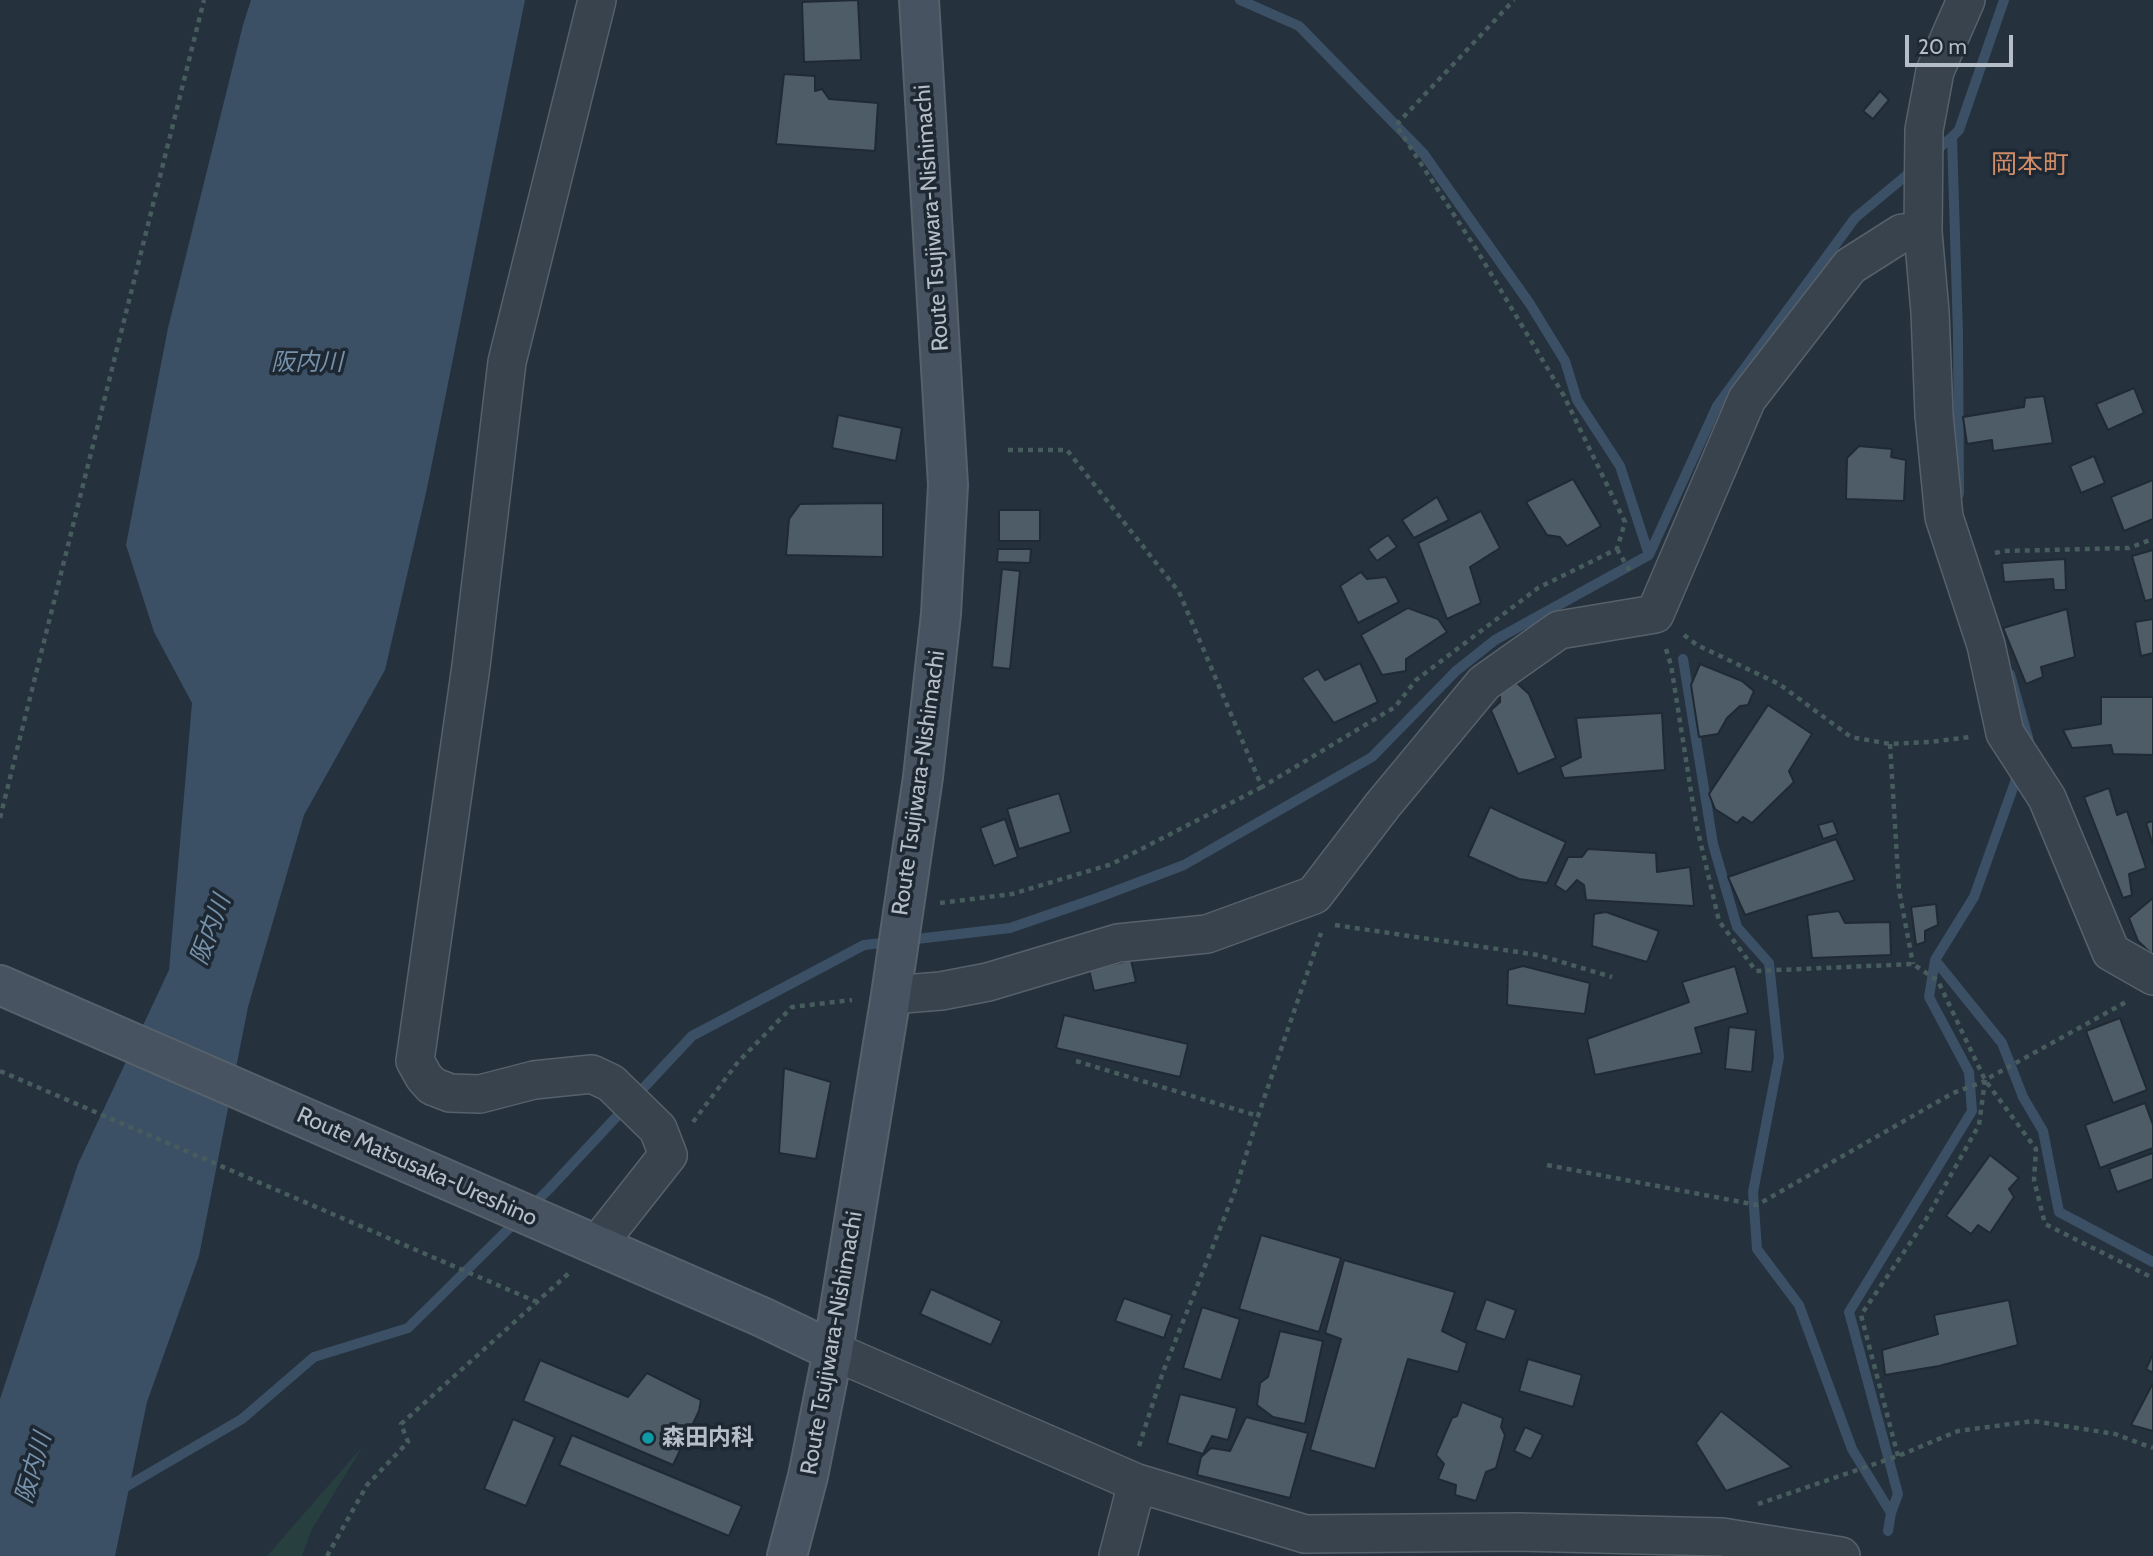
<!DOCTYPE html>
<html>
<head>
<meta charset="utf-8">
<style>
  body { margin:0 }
  #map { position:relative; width:2153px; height:1556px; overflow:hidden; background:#25313d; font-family:Cabin,sans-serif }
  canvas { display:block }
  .scale { position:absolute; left:1905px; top:35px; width:108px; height:32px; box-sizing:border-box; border:4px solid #b5bec8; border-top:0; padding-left:9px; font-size:21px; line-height:24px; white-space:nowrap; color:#b5bec8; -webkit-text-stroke:5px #1e2832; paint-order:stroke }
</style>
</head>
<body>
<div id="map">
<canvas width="2153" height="1556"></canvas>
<div class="scale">20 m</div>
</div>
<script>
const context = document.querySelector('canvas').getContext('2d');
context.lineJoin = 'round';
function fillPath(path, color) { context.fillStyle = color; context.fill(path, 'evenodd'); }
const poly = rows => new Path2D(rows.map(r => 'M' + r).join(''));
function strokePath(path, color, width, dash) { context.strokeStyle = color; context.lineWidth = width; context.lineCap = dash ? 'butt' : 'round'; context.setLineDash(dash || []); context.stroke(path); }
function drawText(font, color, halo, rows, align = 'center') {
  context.font = font + ' Cabin,"Noto Sans JP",sans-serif'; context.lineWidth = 7; context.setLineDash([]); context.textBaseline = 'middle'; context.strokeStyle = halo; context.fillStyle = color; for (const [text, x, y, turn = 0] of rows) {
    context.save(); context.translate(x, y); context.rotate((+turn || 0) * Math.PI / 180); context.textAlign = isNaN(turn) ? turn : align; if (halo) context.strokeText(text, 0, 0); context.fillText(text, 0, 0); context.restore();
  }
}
fillPath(poly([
  [363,1446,311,1531,302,1556,267,1556]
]), '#283f3f');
fillPath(poly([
  [251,0,525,0,426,493,385,670,304,815,248,1007,199,1256,147,1402,115,1556,0,1556,0,1399,78,1164,169,970,192,703,154,632,126,545,168,328,243,25]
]), '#3b5065');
strokePath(poly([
  [1240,0,1299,26,1423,153,1530,304,1565,361,1577,400,1620,466,1649,555],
  [1932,154,1952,137],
  [1959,494,1958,334,1952,137,1959,130,2004,0],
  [1683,659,1713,844,1737,927,1769,963,1779,1057,1753,1192,1757,1249,1799,1305,1852,1449,1891,1513,1888,1531],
  [2010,674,2029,741,2028,746],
  [2019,771,1974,897,1935,960,2002,1043,2023,1097,2043,1131,2059,1212,2153,1262],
  [908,940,1010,928,1097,898,1184,865,1372,757,1456,671,1495,640,1649,555,1717,406,1855,218,1914,169],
  [117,1492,242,1419,314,1357,408,1328,549,1189,692,1036,864,945,892,942],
  [1891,1513,1898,1494,1849,1312,1972,1111,1969,1072,1929,997,1935,960]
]), '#3b5065', 10);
const building = poly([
  [858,0,861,60,804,62,802,2,858,0],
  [784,74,815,76,815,91,822,89,829,99,878,103,875,151,776,144,784,74],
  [1880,91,1889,100,1873,119,1863,111,1880,91],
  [2134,388,2144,413,2108,430,2096,404,2134,388],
  [2044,396,2053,443,1993,451,1992,440,1967,444,1963,417,2024,407,2025,398,2044,396],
  [838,415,902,428,896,461,832,448,838,415],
  [1859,446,1892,449,1891,457,1906,460,1904,501,1846,499,1847,458,1859,446],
  [2094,456,2105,483,2081,493,2070,466,2094,456],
  [1573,479,1601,526,1567,546,1560,537,1547,535,1526,502,1573,479],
  [2153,480,2153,519,2124,531,2111,497,2153,480],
  [1437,497,1449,520,1414,538,1402,520,1437,497],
  [883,503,883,557,786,555,789,519,800,504,883,503],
  [999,510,1040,510,1040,541,999,541,999,510],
  [1481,511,1500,548,1470,567,1481,603,1447,619,1418,543,1481,511],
  [1388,535,1397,547,1377,561,1368,549,1388,535],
  [998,549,1031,549,1030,563,997,562,998,549],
  [2153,550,2153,599,2145,601,2132,556,2153,550],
  [2065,559,2066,590,2054,590,2053,579,2004,582,2002,563,2065,559],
  [1002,569,1020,571,1010,669,992,667,1002,569],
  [1361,572,1367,579,1386,577,1399,602,1358,623,1340,586,1361,572],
  [1408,608,1438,619,1447,632,1406,659,1406,671,1382,675,1361,635,1408,608],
  [2067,609,2075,657,2041,667,2043,677,2026,684,2003,628,2067,609],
  [2153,619,2153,653,2141,656,2135,622,2153,619],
  [1360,663,1378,702,1334,723,1302,678,1318,669,1325,680,1360,663],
  [1700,664,1742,681,1754,691,1748,705,1740,706,1727,718,1718,734,1699,737,1691,685,1700,664],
  [1517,683,1529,694,1556,758,1518,774,1491,710,1500,702,1500,690,1517,683],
  [2101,697,2153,697,2153,755,2113,754,2111,745,2072,748,2063,730,2101,724,2101,697],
  [1768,705,1812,734,1789,771,1794,782,1752,823,1743,817,1737,823,1715,809,1709,794,1768,705],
  [1662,713,1665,770,1564,778,1560,767,1581,757,1576,718,1662,713],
  [2109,788,2117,815,2127,811,2146,868,2129,874,2132,895,2123,898,2084,797,2109,788],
  [1059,793,1071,832,1019,849,1007,809,1059,793],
  [1490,807,1566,842,1547,883,1519,879,1468,856,1490,807],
  [1005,819,1018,857,994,866,980,828,1005,819],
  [1833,821,1838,834,1823,839,1818,825,1833,821],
  [2153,821,2153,845,2146,823,2153,821],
  [1836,839,1855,880,1745,915,1728,877,1836,839],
  [1588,849,1656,853,1657,872,1690,867,1694,906,1586,900,1584,885,1577,880,1566,892,1555,885,1568,857,1582,857,1588,849],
  [2153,898,2153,955,2138,941,2129,918,2153,898],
  [1936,904,1938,925,1925,931,1925,942,1916,945,1911,907,1936,904],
  [1839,911,1845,923,1890,922,1891,955,1812,958,1807,915,1839,911],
  [1606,912,1659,931,1647,962,1592,946,1594,914,1606,912],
  [1131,960,1136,982,1094,991,1089,970,1131,960],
  [1523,966,1590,983,1585,1014,1507,1005,1508,970,1523,966],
  [1735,966,1748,1013,1695,1028,1702,1053,1595,1075,1587,1039,1689,1002,1682,982,1735,966],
  [1064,1015,1188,1044,1180,1077,1056,1048,1064,1015],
  [2120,1018,2147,1090,2113,1103,2086,1031,2120,1018],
  [1729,1027,1756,1030,1752,1072,1725,1069,1729,1027],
  [784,1068,831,1082,816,1159,779,1153,784,1068],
  [2145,1103,2153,1125,2153,1148,2100,1168,2085,1125,2145,1103],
  [2153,1153,2153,1179,2117,1192,2109,1169,2153,1153],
  [1990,1155,2019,1178,2009,1189,2014,1197,1990,1233,1978,1225,1971,1234,1946,1216,1990,1155],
  [1261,1235,1341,1258,1319,1332,1239,1309,1261,1235],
  [1344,1260,1455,1292,1442,1331,1467,1343,1458,1372,1408,1359,1375,1469,1310,1450,1341,1339,1325,1333,1344,1260],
  [931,1289,1002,1321,991,1345,920,1314,931,1289],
  [1124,1298,1172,1315,1164,1338,1115,1321,1124,1298],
  [1486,1299,1516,1310,1505,1340,1475,1330,1486,1299],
  [2009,1300,2018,1345,1939,1366,1885,1375,1882,1350,1938,1334,1934,1315,2009,1300],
  [1202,1307,1240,1319,1221,1380,1183,1368,1202,1307],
  [1280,1331,1323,1341,1305,1424,1273,1417,1257,1405,1260,1383,1268,1377,1280,1331],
  [2153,1354,2153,1373,2146,1369,2153,1354],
  [1528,1359,1582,1375,1573,1407,1519,1391,1528,1359],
  [540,1360,628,1397,647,1373,701,1400,699,1411,673,1465,523,1401,540,1360],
  [2153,1383,2153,1431,2131,1425,2153,1383],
  [1180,1394,1237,1408,1228,1440,1212,1436,1203,1454,1167,1443,1180,1394],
  [1462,1402,1503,1418,1501,1427,1505,1435,1496,1468,1486,1472,1476,1501,1455,1495,1456,1485,1438,1479,1444,1464,1436,1455,1452,1418,1457,1416,1462,1402],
  [1721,1411,1792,1467,1726,1491,1696,1443,1721,1411],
  [1246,1417,1308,1433,1290,1498,1197,1475,1201,1457,1211,1448,1230,1451,1246,1417],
  [513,1419,555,1437,526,1506,484,1489,513,1419],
  [1525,1427,1543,1435,1531,1459,1514,1451,1525,1427],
  [572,1435,742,1506,729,1536,559,1465,572,1435]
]);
fillPath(building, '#4e5c68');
strokePath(building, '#202a34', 2);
const street = poly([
  [1966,0,1935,71,1924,130,1923,232,1930,312,1934,415,1944,517,1986,645,2005,733,2047,798,2111,952,2153,976],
  [891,995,941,991,988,982,1118,943,1207,934,1314,895,1382,806,1484,683,1559,630,1655,614,1747,399,1850,266,1902,233,1923,232],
  [597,1245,668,1155,658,1129,611,1083,592,1074,534,1080,480,1094,450,1093,432,1086,424,1077,415,1061,471,666,507,362,597,0],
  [833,1351,1137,1483,1305,1534,1518,1532,1722,1537,1841,1556],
  [1118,1556,1137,1483]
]);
const secondary = poly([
  [0,985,762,1317,833,1351],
  [787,1556,808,1476,833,1351,891,995,923,777,941,614,948,485,919,0]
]);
strokePath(street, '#57616b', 40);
strokePath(secondary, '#57616b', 42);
strokePath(poly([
  [1008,450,1067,450,1179,592,1262,787,1395,707,1416,680,1538,588,1617,549,1625,522,1564,396,1478,252,1396,125,1514,0],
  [1617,549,1632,575],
  [1995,553,2004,551,2129,548,2153,539],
  [1684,635,1697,645,1779,684,1851,737,1890,744,1930,742,1970,737],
  [1666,649,1671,665,1696,823,1719,921,1756,971,1913,964,1938,981,1985,1080,2036,1149,2034,1180,2045,1224,2153,1278],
  [1890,744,1899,890,1913,964],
  [0,818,204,0],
  [940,903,1012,894,1112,864,1262,787],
  [1335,925,1538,955,1612,977],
  [1076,1061,1258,1116],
  [0,1071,537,1302],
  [693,1122,738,1062,792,1007,852,1000],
  [1547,1165,1757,1205,1953,1093,1985,1081],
  [1139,1446,1163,1372,1236,1188,1258,1116,1321,933],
  [1898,1456,1861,1315,1925,1221,1979,1125,1985,1080,2126,1002],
  [1758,1504,1898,1456,1958,1431,2033,1421,2115,1434,2153,1448],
  [327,1556,367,1485,408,1442,401,1424,569,1273]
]), '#475c5d', 4.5, [5, 5]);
strokePath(street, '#39434d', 37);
strokePath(secondary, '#475360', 38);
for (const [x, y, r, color] of [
  [648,1438,7,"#0f9aa8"]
]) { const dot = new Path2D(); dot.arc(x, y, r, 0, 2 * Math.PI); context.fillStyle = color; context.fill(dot); strokePath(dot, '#1e2832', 2.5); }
drawText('23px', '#b5bec8', '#1e2832', [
  ["Route Tsujiwara-Nishimachi",932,218,-94],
  ["Route Tsujiwara-Nishimachi",919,783,-82],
  ["Route Matsusaka-Ureshino",417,1167,24],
  ["Route Tsujiwara-Nishimachi",832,1343,-80]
]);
drawText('bold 23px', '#b5bec8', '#1e2832', [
  ["森田内科",662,1438]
], 'left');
drawText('italic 24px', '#7691aa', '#1e2832', [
  ["阪内川",307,363],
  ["阪内川",211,930,-70],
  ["阪内川",34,1468,-74]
]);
drawText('26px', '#d08b67', '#1e2832', [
  ["岡本町",2030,165]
]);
</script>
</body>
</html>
